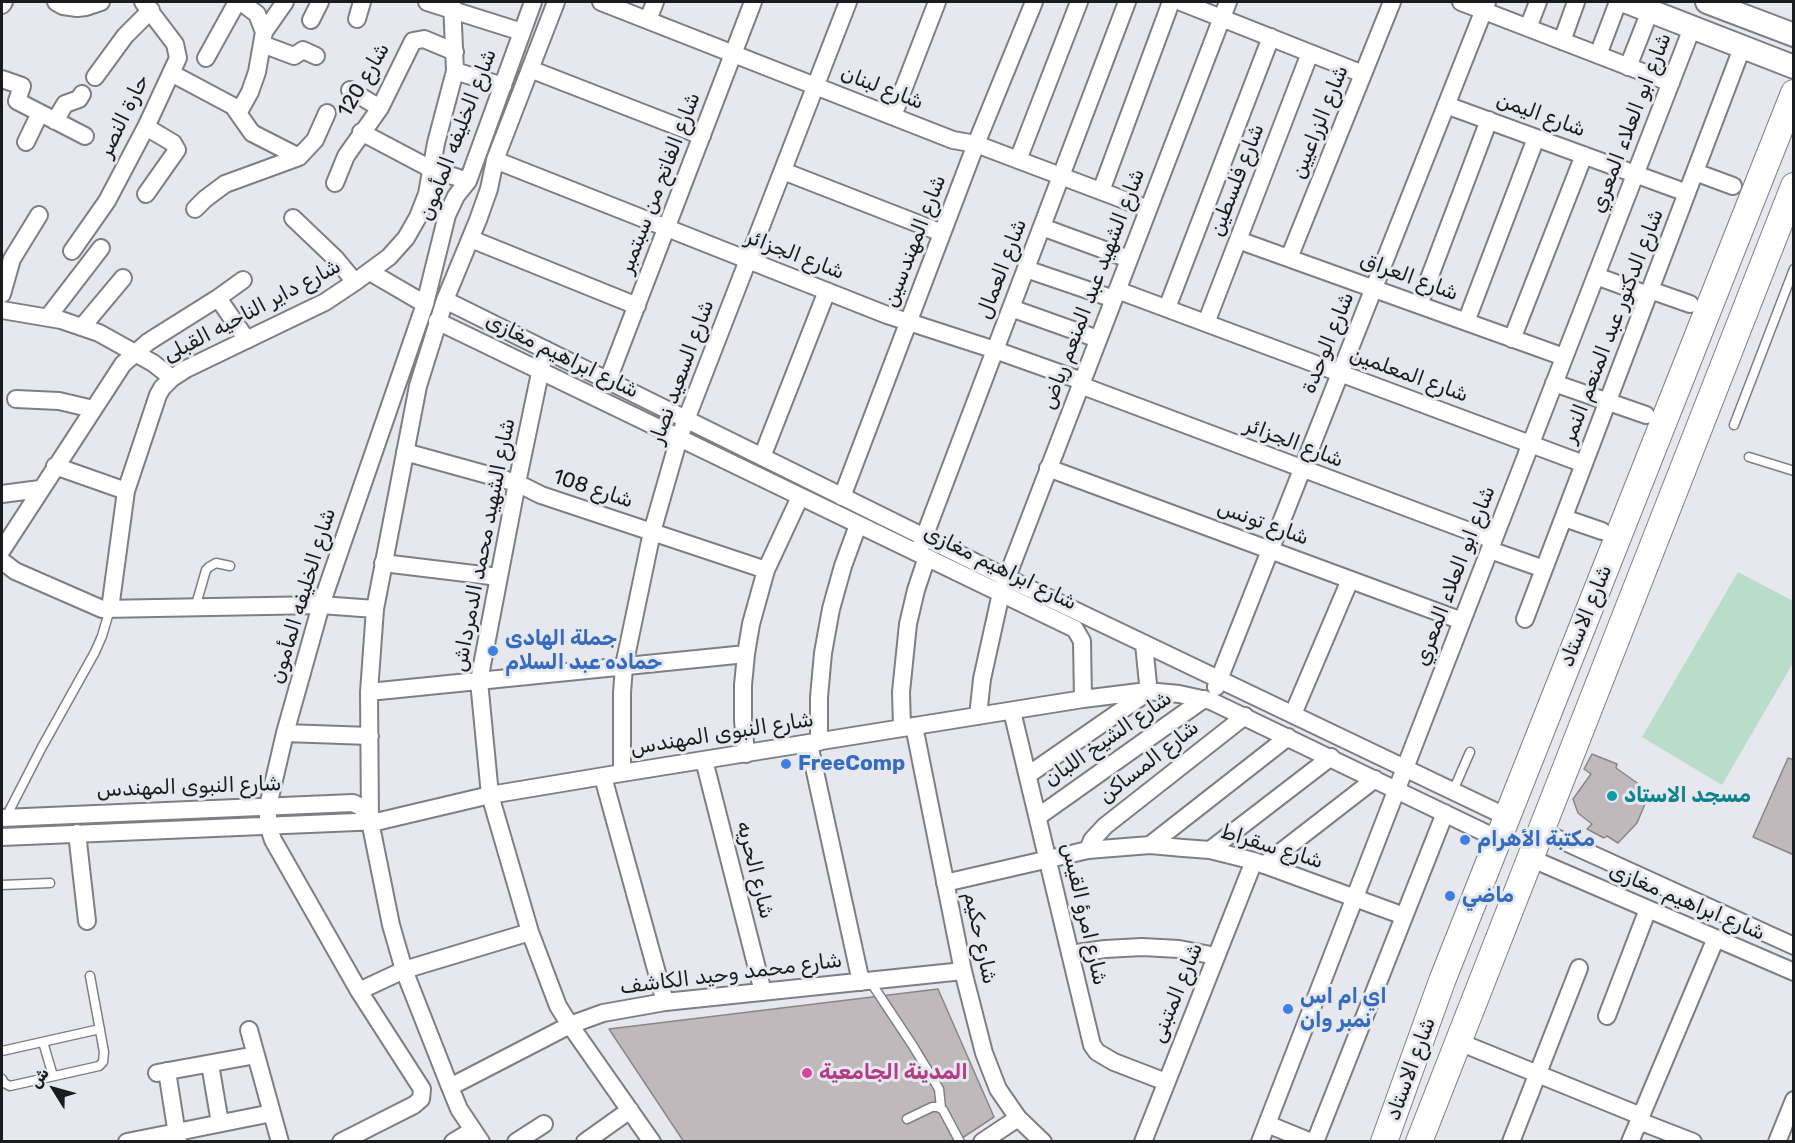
<!DOCTYPE html>
<html>
<head>
<meta charset="utf-8">
<style>
  body { margin:0 }
  #map { position:relative; width:1795px; height:1143px; overflow:hidden; background:#e6e8ee; font-family:Rubik,"Noto Naskh Arabic",sans-serif }
  canvas { display:block }
  .frame { position:absolute; inset:0; border:3px solid #1a1b1d; pointer-events:none }
  .north { position:absolute; left:24px; top:1059px; width:60px; height:60px; -webkit-text-stroke:4px #e6e8ee; paint-order:stroke; rotate:307deg; font-size:16px; font-weight:700; line-height:24px; text-align:center; color:#1a1b1d }
  .north::after { content:''; display:block; margin:auto; width:21px; height:27px; background:#1a1b1d; clip-path:polygon(50% 0,100% 100%,50% 72%,0 100%) }
</style>
</head>
<body>
<div id="map">
<canvas width="1795" height="1143"></canvas>
<div class="frame"></div>
<div class="north">ش</div>
</div>
<script>
const context = document.querySelector('canvas').getContext('2d');
context.lineJoin = 'round';
function fillPath(path, color) { context.fillStyle = color; context.fill(path, 'evenodd'); }
const poly = rows => new Path2D(rows.map(r => 'M' + r).join(''));
function strokePath(path, color, width, dash) { context.strokeStyle = color; context.lineWidth = width; context.lineCap = dash ? 'butt' : 'round'; context.setLineDash(dash || []); context.stroke(path); }
function drawText(font, color, halo, rows, align = 'center') {
  context.font = font + ' Rubik,"Noto Naskh Arabic",sans-serif'; context.lineWidth = 6; context.setLineDash([]); context.textBaseline = 'middle'; context.strokeStyle = halo; context.fillStyle = color; for (const [text, x, y, turn = 0] of rows) {
    context.save(); context.translate(x, y); context.rotate((+turn || 0) * Math.PI / 180); context.textAlign = isNaN(turn) ? turn : align; if (halo) context.strokeText(text, 0, 0); context.fillText(text, 0, 0); context.restore();
  }
}
fillPath(poly([
  [1738,572,1793,601,1793,663,1722,785,1642,737]
]), '#baddca');
const building = poly([
  [1592,754,1617,764,1616,768,1650,792,1637,823,1618,843,1607,836,1604,838,1587,829,1592,824,1578,813,1573,799,1591,774,1584,769,1592,754],
  [1788,758,1794,760,1794,855,1753,837,1788,758],
  [938,989,994,1117,956,1142,684,1142,609,1029,938,989]
]);
fillPath(building, '#c0b9bc');
strokePath(building, '#8b8588', 1.5);
const lane = poly([
  [1734,425,1794,269],
  [1749,457,1794,471],
  [195,608,206,570,209,567,216,563,230,566],
  [1453,791,1470,752],
  [6,817,42,747,95,652,102,636,110,609],
  [2,885,50,883],
  [870,981,913,1046,939,1089,941,1108],
  [43,1042,53,1076],
  [2,1051,100,1029],
  [2,1079,4,1083,10,1086,99,1066,103,1062,104,1052,90,976],
  [907,1119,932,1107,938,1107,943,1110,960,1142]
]);
const street = poly([
  [56,2,63,6,77,8,86,7,101,2],
  [427,2,522,32],
  [601,2,953,140,976,144,1148,209],
  [1181,2,1363,74],
  [1461,2,1671,83],
  [2,5,4,2],
  [357,19,362,2],
  [311,20,320,2],
  [648,20,655,2],
  [1528,28,1538,2],
  [264,32,285,2],
  [1562,41,1576,2],
  [262,44,294,56,303,50,316,56],
  [1598,55,1618,2],
  [206,58,237,2],
  [1628,67,1650,11],
  [530,69,702,136],
  [455,71,503,86],
  [171,73,233,106,252,133,299,157],
  [95,77,125,36,151,10],
  [2,79,22,86,17,101,85,136],
  [350,90,380,108],
  [1446,105,1687,193],
  [239,112,250,92,257,72,264,32,257,14,241,2],
  [893,116,937,2],
  [55,121,65,104,79,99,82,94],
  [361,132,431,169,468,181],
  [26,142,40,113],
  [495,160,887,315,995,350,1082,381],
  [1018,160,1079,2],
  [783,171,942,233],
  [1695,172,1733,186],
  [335,183,346,156,380,108,413,41,424,39,455,52],
  [1101,191,1171,2],
  [146,194,177,150,173,143,146,127],
  [195,209,205,199,225,184,299,157,315,140,327,113],
  [293,218,336,259,355,282],
  [1042,227,1129,259],
  [471,239,637,306],
  [1238,240,1564,357],
  [72,251,107,201,146,127,178,58,175,44,143,2],
  [1289,258,1392,2],
  [1026,269,1114,299],
  [370,272,425,304],
  [1596,276,1648,295],
  [1117,290,1584,464],
  [1650,290,1690,304],
  [2,294,12,259,39,215],
  [218,298,247,340],
  [445,300,1007,578,1507,817],
  [1419,305,1489,120],
  [1011,308,1098,339],
  [1167,308,1271,37],
  [2,310,61,320,99,333,153,363,172,378],
  [48,317,101,248],
  [437,321,1075,629,1082,641,1083,699],
  [1466,322,1536,138],
  [1206,323,1310,53],
  [82,327,123,278],
  [1512,339,1584,155],
  [545,349,517,483,479,681,490,795,530,932,558,1006,570,1025,652,1142],
  [608,380,753,2],
  [1554,383,1646,415],
  [1080,385,1493,540],
  [16,399,59,401,93,409],
  [405,452,517,483,541,495,766,570],
  [762,457,827,291],
  [55,466,126,491],
  [1048,468,1462,621],
  [2,494,40,489],
  [842,497,976,144,1034,2],
  [1564,518,1602,531],
  [920,548,1127,2],
  [2,550,123,364,148,342,218,298,243,280],
  [1490,550,1544,569],
  [2,561,15,571,102,609,321,605,375,609],
  [383,563,499,577],
  [110,609,126,491,158,395,162,388,172,378,186,369,325,302,355,282,389,257,406,238,418,217,427,194,436,143,455,71,452,2],
  [1525,619,1742,48],
  [1216,687,1487,2],
  [369,692,746,654],
  [1012,711,1092,1045,1097,1052,1114,1062,1166,1082],
  [1293,714,1350,580],
  [978,716,982,679,1001,593,1228,2],
  [914,726,963,971,984,1053,998,1089,1018,1118,1043,1142],
  [902,727,901,692,908,624,916,590,927,557],
  [285,733,370,736],
  [819,742,819,697,823,653,831,609,843,566,858,525],
  [809,744,861,982],
  [746,754,743,720,743,685,746,654,751,624,766,570,800,497],
  [704,760,763,992],
  [622,773,622,693,624,666,652,532,679,438,848,2],
  [1028,775,1145,694,1148,684,1144,644],
  [603,777,665,1002],
  [1039,816,1204,699],
  [2,818,353,803,363,808,370,820],
  [1541,831,1794,946],
  [77,833,87,921],
  [2,837,380,821,490,795,622,773,1083,699,1147,691,1179,694,1211,701,1498,839],
  [1150,845,1288,737],
  [1088,850,1092,840,1105,826,1245,716],
  [1210,850,1331,757],
  [1530,858,1794,972],
  [1264,865,1375,779],
  [945,883,1088,850,1150,845,1183,848,1210,850,1254,861,1404,916],
  [1070,954,1105,949,1142,947,1179,949,1216,956],
  [359,991,404,970,530,932],
  [1607,1016,1648,909],
  [249,1030,280,1142],
  [1459,1042,1641,1116],
  [210,1064,220,1123],
  [167,1071,178,1141],
  [157,1073,256,1055],
  [450,1087,570,1025,603,1013,665,1002,963,971],
  [1639,1121,1693,1142],
  [1267,1124,1311,1142],
  [127,1142,272,1113],
  [341,1142,414,1105,421,1099,422,1089,359,991,273,840,268,825,268,806,285,733,321,605,425,304,447,215,456,196,468,181,533,2],
  [453,1142,473,1130],
  [481,1142,459,1109,450,1087,404,970,391,925,370,821,369,692,375,609,418,386,445,300,478,220,489,189,495,160,556,2],
  [516,1142,544,1124],
  [585,1142,630,1110],
  [982,1142,1018,1118],
  [1143,1142,1254,861],
  [1260,1142,1692,28],
  [1315,1142,1445,813],
  [1511,1142,1579,968],
  [1630,1142,1716,938],
  [1777,1142,1794,1100]
]);
const secondary = poly([
  [1627,2,1794,67],
  [1707,2,1794,35]
]);
const primary = poly([
  [1384,1142,1442,981,1794,93],
  [1419,1142,1794,186]
]);
strokePath(lane, '#7d7f84', 11);
strokePath(street, '#7d7f84', 20);
strokePath(secondary, '#7d7f84', 26);
strokePath(primary, '#7d7f84', 28);
strokePath(lane, '#fff', 8);
strokePath(street, '#fff', 16);
strokePath(secondary, '#fff', 22);
strokePath(primary, '#fff', 26);
for (const [x, y, r, color] of [
  [493,651,6,"#3f7fe0"],
  [786,764,6,"#3f7fe0"],
  [1612,796,6,"#0f9aa8"],
  [1465,840,6,"#3f7fe0"],
  [1450,896,6,"#3f7fe0"],
  [1288,1009,6,"#3f7fe0"],
  [807,1073,6,"#d1479c"]
]) { const dot = new Path2D(); dot.arc(x, y, r, 0, 2 * Math.PI); context.fillStyle = color; context.fill(dot); strokePath(dot, '#e6e8ee', 2); }
drawText('21px', '#1a1b1d', '#e6e8ee', [
  ["شارع 120",364,80,-60],
  ["شارع لبنان",882,88,21],
  ["شارع اليمن",1541,115,20],
  ["حارة النصر",124,116,-64],
  ["شارع الزراعيين",1320,122,-68],
  ["شارع ابو العلاء المعري",1631,123,-69],
  ["شارع الخليفه المأمون",458,135,-69],
  ["شارع فلسطين",1237,180,-69],
  ["شارع الفاتح من سبتمبر",660,183,-69],
  ["شارع المهندسين",915,241,-69],
  ["شارع الجزائر",795,255,21],
  ["شارع العمال",1002,269,-69],
  ["شارع العراق",1409,277,20],
  ["شارع الشهيد عبد المنعم رياض",1093,289,-69],
  ["شارع داير الناحيه القبلى",252,311,-28],
  ["شارع الدكتور عبد المنعم النمر",1613,326,-69],
  ["شارع الوحدة",1328,343,-68],
  ["شارع ابراهيم مغازى",562,356,26],
  ["شارع السعيد نصار",682,372,-70],
  ["شارع المعلمين",1409,375,20],
  ["شارع الجزائر",1294,443,21],
  ["شارع 108",593,489,18],
  ["شارع تونس",1263,523,20],
  ["شارع الشهيد محمد الدمرداش",484,545,-79],
  ["شارع ابراهيم مغازى",1000,568,26],
  ["شارع ابو العلاء المعري",1455,576,-69],
  ["شارع الخليفه المأمون",303,596,-73],
  ["شارع الاستاد",1586,616,-68],
  ["شارع النبوى المهندس",722,734,-9],
  ["شارع الشيخ اللبان",1108,739,-35],
  ["شارع المساكن",1149,762,-38],
  ["شارع النبوى المهندس",189,787,-2],
  ["شارع سقراط",1272,847,17],
  ["شارع الحريه",755,870,76],
  ["شارع ابراهيم مغازى",1687,902,23],
  ["شارع امرؤ القيس",1084,914,77],
  ["شارع حكيم",980,938,78],
  ["شارع محمد وحيد الكاشف",731,974,-7],
  ["شارع المتبنى",1177,993,-68],
  ["شارع الاستاد",1411,1069,-70]
]);
drawText('bold 21px', '#366cbe', '#e6e8ee', [
  ["جملة الهادى",505,639],
  ["حماده عبد السلام",505,663],
  ["FreeComp",798,764],
  ["مكتبة الأهرام",1477,840],
  ["ماضي",1462,896],
  ["اي ام اس",1300,997],
  ["نمبر وان",1300,1021]
], 'left');
drawText('bold 21px', '#0d838f', '#e6e8ee', [
  ["مسجد الاستاد",1624,796]
], 'left');
drawText('bold 21px', '#b23c85', '#e6e8ee', [
  ["المدينة الجامعية",819,1073]
], 'left');
</script>
</body>
</html>
